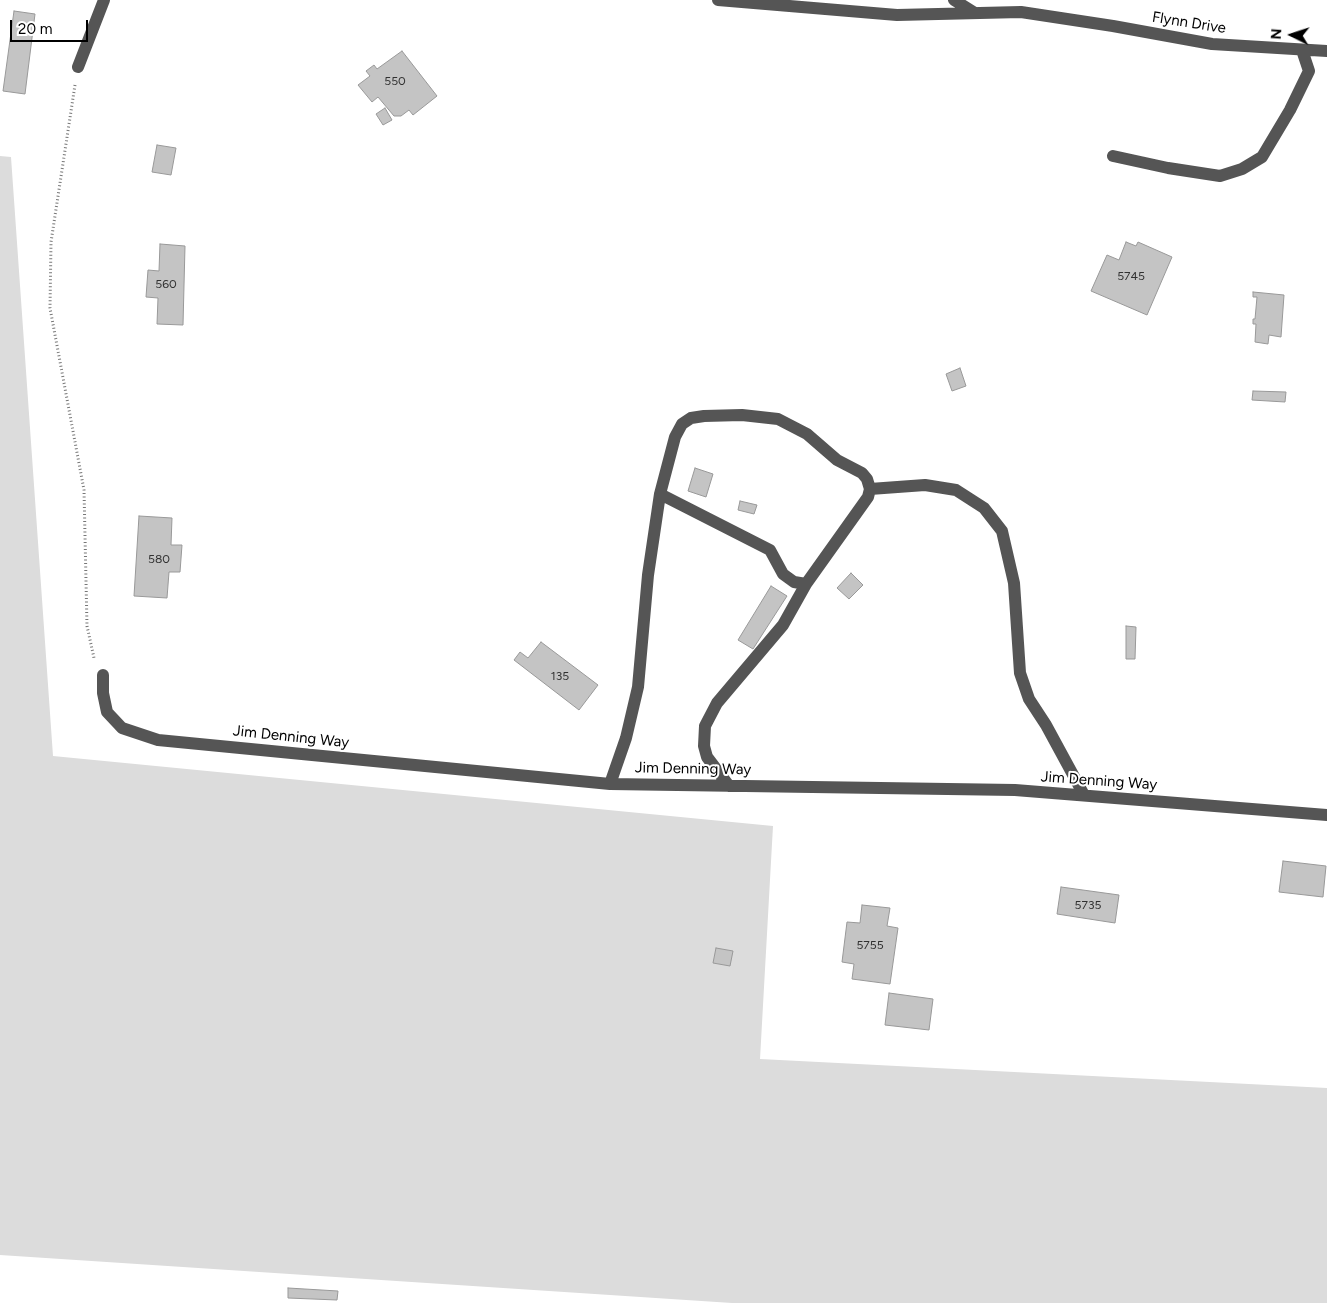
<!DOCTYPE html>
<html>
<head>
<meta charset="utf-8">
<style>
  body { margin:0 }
  #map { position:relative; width:1327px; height:1303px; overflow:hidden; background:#fff; font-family:Figtree,sans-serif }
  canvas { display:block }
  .north { position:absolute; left:1267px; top:10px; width:50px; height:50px; -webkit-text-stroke:4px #fff; paint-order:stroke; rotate:274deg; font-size:14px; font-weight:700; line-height:20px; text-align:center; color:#000 }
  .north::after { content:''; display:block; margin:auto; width:18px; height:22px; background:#000; clip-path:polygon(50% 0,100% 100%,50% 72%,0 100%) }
  .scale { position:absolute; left:10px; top:20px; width:78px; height:22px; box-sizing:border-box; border:2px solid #000; border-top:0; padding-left:6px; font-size:15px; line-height:18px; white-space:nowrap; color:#000; -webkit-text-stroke:4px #fff; paint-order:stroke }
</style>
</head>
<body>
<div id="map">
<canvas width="1327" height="1303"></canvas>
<div class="north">N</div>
<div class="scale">20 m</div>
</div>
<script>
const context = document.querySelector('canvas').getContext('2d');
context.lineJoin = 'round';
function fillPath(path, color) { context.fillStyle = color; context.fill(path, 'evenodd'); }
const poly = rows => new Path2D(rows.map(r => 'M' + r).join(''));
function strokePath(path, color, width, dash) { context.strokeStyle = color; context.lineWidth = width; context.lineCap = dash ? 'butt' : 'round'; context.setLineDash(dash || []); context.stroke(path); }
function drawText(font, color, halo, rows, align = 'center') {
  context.font = font + ' Figtree,sans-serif'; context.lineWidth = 4; context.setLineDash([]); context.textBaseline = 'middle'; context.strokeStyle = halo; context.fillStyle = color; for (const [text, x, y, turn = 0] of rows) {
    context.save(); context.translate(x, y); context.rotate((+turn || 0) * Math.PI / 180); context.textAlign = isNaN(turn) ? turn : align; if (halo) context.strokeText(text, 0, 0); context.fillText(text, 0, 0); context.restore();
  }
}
fillPath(poly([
  [0,156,11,157,53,756,773,826,760,1059,1327,1088,1327,1303,732,1303,0,1255]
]), '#dcdcdc');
const building = poly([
  [14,11,35,14,25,94,3,91,14,11],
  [402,51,437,96,413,115,409,110,401,116,394,116,378,97,372,102,358,85,370,76,366,71,374,65,377,69,402,51],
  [385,108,392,120,383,125,376,114,385,108],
  [157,145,176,148,171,175,152,172,157,145],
  [1126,242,1136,246,1138,242,1172,257,1147,315,1091,291,1107,255,1119,260,1126,242],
  [160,244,185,246,183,325,157,324,158,298,146,297,148,270,159,271,160,244],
  [1253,292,1284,295,1281,337,1269,335,1268,344,1255,342,1256,324,1253,324,1253,319,1255,319,1257,297,1253,297,1253,292],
  [960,368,966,386,952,391,946,374,960,368],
  [1253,391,1286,392,1285,402,1252,400,1253,391],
  [695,468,713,474,706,497,688,491,695,468],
  [740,501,757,505,754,514,738,510,740,501],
  [139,516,172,518,171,545,182,545,180,572,169,572,167,598,134,596,139,516],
  [851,573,863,585,849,599,837,588,851,573],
  [771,586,787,596,753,649,738,640,771,586],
  [1126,626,1136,627,1135,659,1126,659,1126,626],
  [541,642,598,685,579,710,514,660,520,652,528,658,541,642],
  [1283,861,1326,866,1323,897,1279,892,1283,861],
  [1061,887,1119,895,1115,923,1057,914,1061,887],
  [862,905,890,908,887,926,898,928,890,984,852,979,854,964,842,962,847,922,860,923,862,905],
  [716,948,733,951,730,966,713,963,716,948],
  [889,993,933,999,929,1030,885,1025,889,993],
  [288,1288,338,1291,337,1300,288,1298,288,1288]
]);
fillPath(building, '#c4c4c4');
strokePath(building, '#999', 1);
strokePath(poly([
  [75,85,51,242,50,308,84,490,87,626,94,658]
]), '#777', 3, [1, 2.5]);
strokePath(poly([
  [718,0,897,15,1021,12,1113,26,1212,44,1327,51],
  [954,0,975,13],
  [78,67,104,0],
  [1113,156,1168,168,1220,176,1242,169,1262,157,1290,110,1309,71,1302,50],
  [870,489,925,485,956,490,984,508,1002,531,1014,583,1020,673,1029,699,1046,725,1084,795],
  [103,675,103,693,107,712,122,728,158,740,610,784,1015,790,1327,815],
  [610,784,626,738,638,687,648,575,660,494,675,437,682,424,691,418,704,416,742,415,778,419,807,434,837,460,862,473,867,479,870,489,868,497,806,584,794,582,783,574,770,550,660,494],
  [729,786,707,757,704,746,705,726,717,703,783,625,806,584]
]), '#555', 12);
drawText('12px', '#313131', null, [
  ["550",395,81],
  ["5745",1131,276],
  ["560",166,284],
  ["580",159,559],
  ["135",560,676],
  ["5735",1088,905],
  ["5755",870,945]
]);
drawText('15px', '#000', '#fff', [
  ["Flynn Drive",1189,23,9],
  ["Jim Denning Way",291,737,6],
  ["Jim Denning Way",693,769,1],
  ["Jim Denning Way",1099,781,4]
]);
</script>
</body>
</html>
